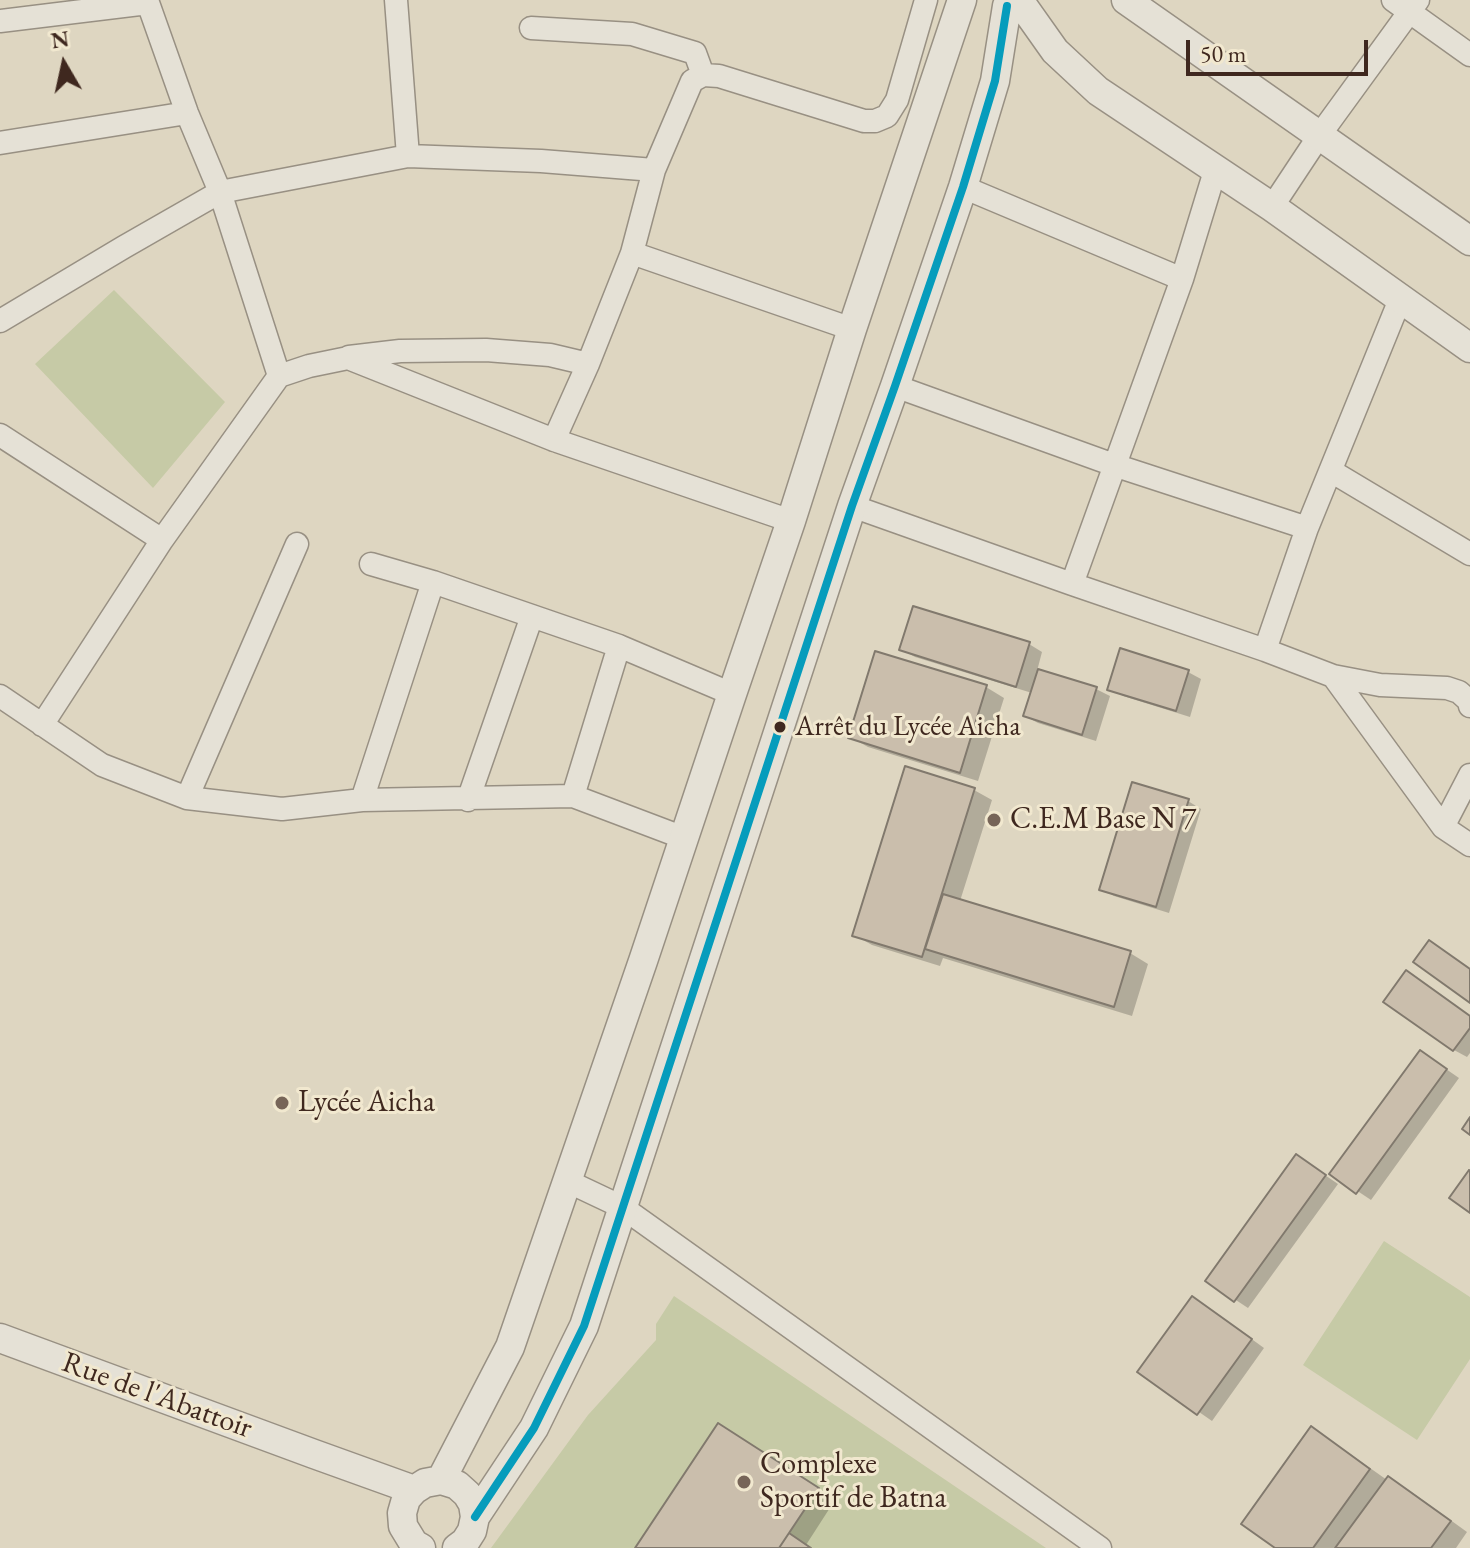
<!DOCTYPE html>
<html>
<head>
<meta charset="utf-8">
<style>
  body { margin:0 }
  #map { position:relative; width:1470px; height:1548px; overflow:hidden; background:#ded6c1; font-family:"EB Garamond",serif }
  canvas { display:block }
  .north { position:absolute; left:24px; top:24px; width:80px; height:80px; -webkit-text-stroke:6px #f1e8cf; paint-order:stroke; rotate:351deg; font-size:22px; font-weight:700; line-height:32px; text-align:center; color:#3f281f }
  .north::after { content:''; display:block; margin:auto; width:28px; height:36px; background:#3f281f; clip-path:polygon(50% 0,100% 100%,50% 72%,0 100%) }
  .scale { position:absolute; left:1186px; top:40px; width:182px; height:36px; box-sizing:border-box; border:4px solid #3f281f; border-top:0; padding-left:10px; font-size:24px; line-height:28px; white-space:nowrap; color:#3f281f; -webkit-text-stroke:6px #f1e8cf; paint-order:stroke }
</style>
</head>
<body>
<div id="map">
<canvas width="1470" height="1548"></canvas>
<div class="north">N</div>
<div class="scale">50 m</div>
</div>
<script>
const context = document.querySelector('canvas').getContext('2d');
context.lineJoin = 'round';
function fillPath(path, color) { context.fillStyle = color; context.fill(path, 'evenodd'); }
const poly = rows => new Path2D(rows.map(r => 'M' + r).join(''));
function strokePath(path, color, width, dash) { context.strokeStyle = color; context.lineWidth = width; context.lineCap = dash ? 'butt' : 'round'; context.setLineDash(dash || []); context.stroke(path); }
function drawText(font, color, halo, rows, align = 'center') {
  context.font = font + ' "EB Garamond",serif'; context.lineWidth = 6; context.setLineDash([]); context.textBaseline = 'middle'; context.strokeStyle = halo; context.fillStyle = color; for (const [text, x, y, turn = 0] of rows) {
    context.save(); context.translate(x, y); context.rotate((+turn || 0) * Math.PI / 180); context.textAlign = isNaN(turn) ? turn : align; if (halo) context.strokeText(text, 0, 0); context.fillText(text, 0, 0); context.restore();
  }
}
fillPath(poly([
  [114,290,225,402,153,488,35,364],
  [1384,1241,1470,1297,1470,1359,1417,1440,1303,1365],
  [674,1296,1046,1548,491,1548,588,1415,656,1340,656,1324]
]), '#c6caa6');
fillPath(poly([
  [914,609,1029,644,1042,652,1037,671,1096,689,1110,696,1096,741,1038,723,1025,716,1032,693,915,657,902,650],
  [1188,672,1201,679,1190,717,1123,696,1110,689],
  [986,687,1004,698,978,781,868,747,850,737],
  [974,790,992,800,960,901,1130,953,1148,964,1132,1016,943,958,940,966,872,945,854,935],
  [1188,801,1201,809,1169,913,1114,896,1101,889],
  [1470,1016,1470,1053,1467,1057,1454,1050],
  [1433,1060,1459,1078,1371,1200,1332,1174],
  [1297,1156,1338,1184,1248,1308,1207,1281],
  [1206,1306,1264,1348,1212,1421,1140,1371],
  [1312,1429,1329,1439,1387,1480,1388,1478,1406,1488,1467,1532,1456,1548,1278,1548],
  [736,1436,835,1500,806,1545,811,1548,638,1548]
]), '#0003');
const building = poly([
  [913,606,1030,642,1016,687,899,650,913,606],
  [1120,648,1189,670,1176,711,1107,690,1120,648],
  [875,651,987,685,960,773,848,738,875,651],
  [1038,669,1097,687,1082,735,1023,716,1038,669],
  [905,766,975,788,922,957,852,936,905,766],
  [1132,782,1189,799,1156,907,1099,890,1132,782],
  [943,894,1131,951,1114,1007,925,949,943,894],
  [1429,940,1470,969,1470,1003,1413,962,1429,940],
  [1406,970,1470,1016,1470,1028,1453,1051,1383,1002,1406,970],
  [1420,1050,1447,1069,1356,1194,1329,1174,1420,1050],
  [1470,1117,1470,1135,1462,1129,1470,1117],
  [1296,1154,1326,1175,1234,1302,1205,1281,1296,1154],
  [1469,1170,1470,1171,1470,1213,1449,1198,1469,1170],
  [1192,1296,1252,1339,1197,1415,1137,1372,1192,1296],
  [718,1423,819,1488,779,1548,635,1548,718,1423],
  [1311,1426,1370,1469,1313,1548,1275,1548,1241,1524,1311,1426],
  [1388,1476,1451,1521,1431,1548,1335,1548,1388,1476],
  [789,1533,811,1548,779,1548,789,1533]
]);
fillPath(building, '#cabeac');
strokePath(building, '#81796d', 2);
const minor = poly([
  [147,0,187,113,220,192,279,376],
  [396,0,408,156],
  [1393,0,1470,55],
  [0,21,148,3],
  [531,28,632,34,695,53,703,75],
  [0,143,187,113],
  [963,187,1182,279],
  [1272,207,1319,136,1418,0],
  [632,253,852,329],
  [0,321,124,247,220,192,408,156,541,161,654,170],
  [349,357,400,351,486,350,550,355,588,364],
  [895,386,1114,465,1307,528],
  [0,435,162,540],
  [554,440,588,364,632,253,654,170,692,81,703,75,719,76,864,121,875,121,887,116,897,100,926,0],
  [1331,471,1470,554],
  [852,506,1072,584,1265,650,1333,676,1380,685,1447,688,1459,692,1469,701,1470,706],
  [371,564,433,582,619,646,732,694],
  [1072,584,1182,279,1215,171],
  [1265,650,1307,528,1401,297],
  [1333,676,1443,827,1470,845],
  [0,696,102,765,187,798,282,809,362,800,573,796,684,838],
  [42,725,162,540,279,376,309,366,348,358,554,440,791,521],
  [573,796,619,646],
  [187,798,297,544],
  [362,800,433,582],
  [468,800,532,616],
  [1443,827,1470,775],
  [567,1181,622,1207,1100,1548]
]);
const tertiary = poly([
  [1126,0,1470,241],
  [1021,3,1055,51,1098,91,1272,207,1470,348],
  [0,1338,314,1454,414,1490],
  [441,1480,510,1347,643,961,732,694,791,521,852,329,962,0],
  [475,1517,534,1428,584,1326,852,506,895,386,963,187,995,81,1007,6],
  [421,1548,414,1544,403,1526,402,1513,406,1499,414,1490,425,1483,441,1480,457,1485,467,1494,473,1504,475,1517,472,1531,465,1542,457,1548]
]);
strokePath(minor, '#989083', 25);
strokePath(tertiary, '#989083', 31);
strokePath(minor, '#e5e1d6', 22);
strokePath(tertiary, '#e5e1d6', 28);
strokePath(poly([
  [475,1517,534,1428,584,1326,852,506,895,386,963,187,995,81,1007,6]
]), '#069cbc', 8);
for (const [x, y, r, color] of [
  [780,727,7,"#3f281f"],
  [994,820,8,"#776558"],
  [282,1103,8,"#776558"],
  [744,1482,8,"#776558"]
]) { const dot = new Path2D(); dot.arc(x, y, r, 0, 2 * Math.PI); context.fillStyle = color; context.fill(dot); strokePath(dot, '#f1e8cf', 3); }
drawText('28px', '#3f281f', '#f1e8cf', [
  ["Arrêt du Lycée Aicha",795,727]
], 'left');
drawText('30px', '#3f281f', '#f1e8cf', [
  ["C.E.M Base N 7",1010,820],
  ["Lycée Aicha",298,1103],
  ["Complexe",760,1465],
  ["Sportif de Batna",760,1499]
], 'left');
drawText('30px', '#3f281f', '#f1e8cf', [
  ["Rue de l'Abattoir",157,1396,20]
]);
</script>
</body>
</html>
